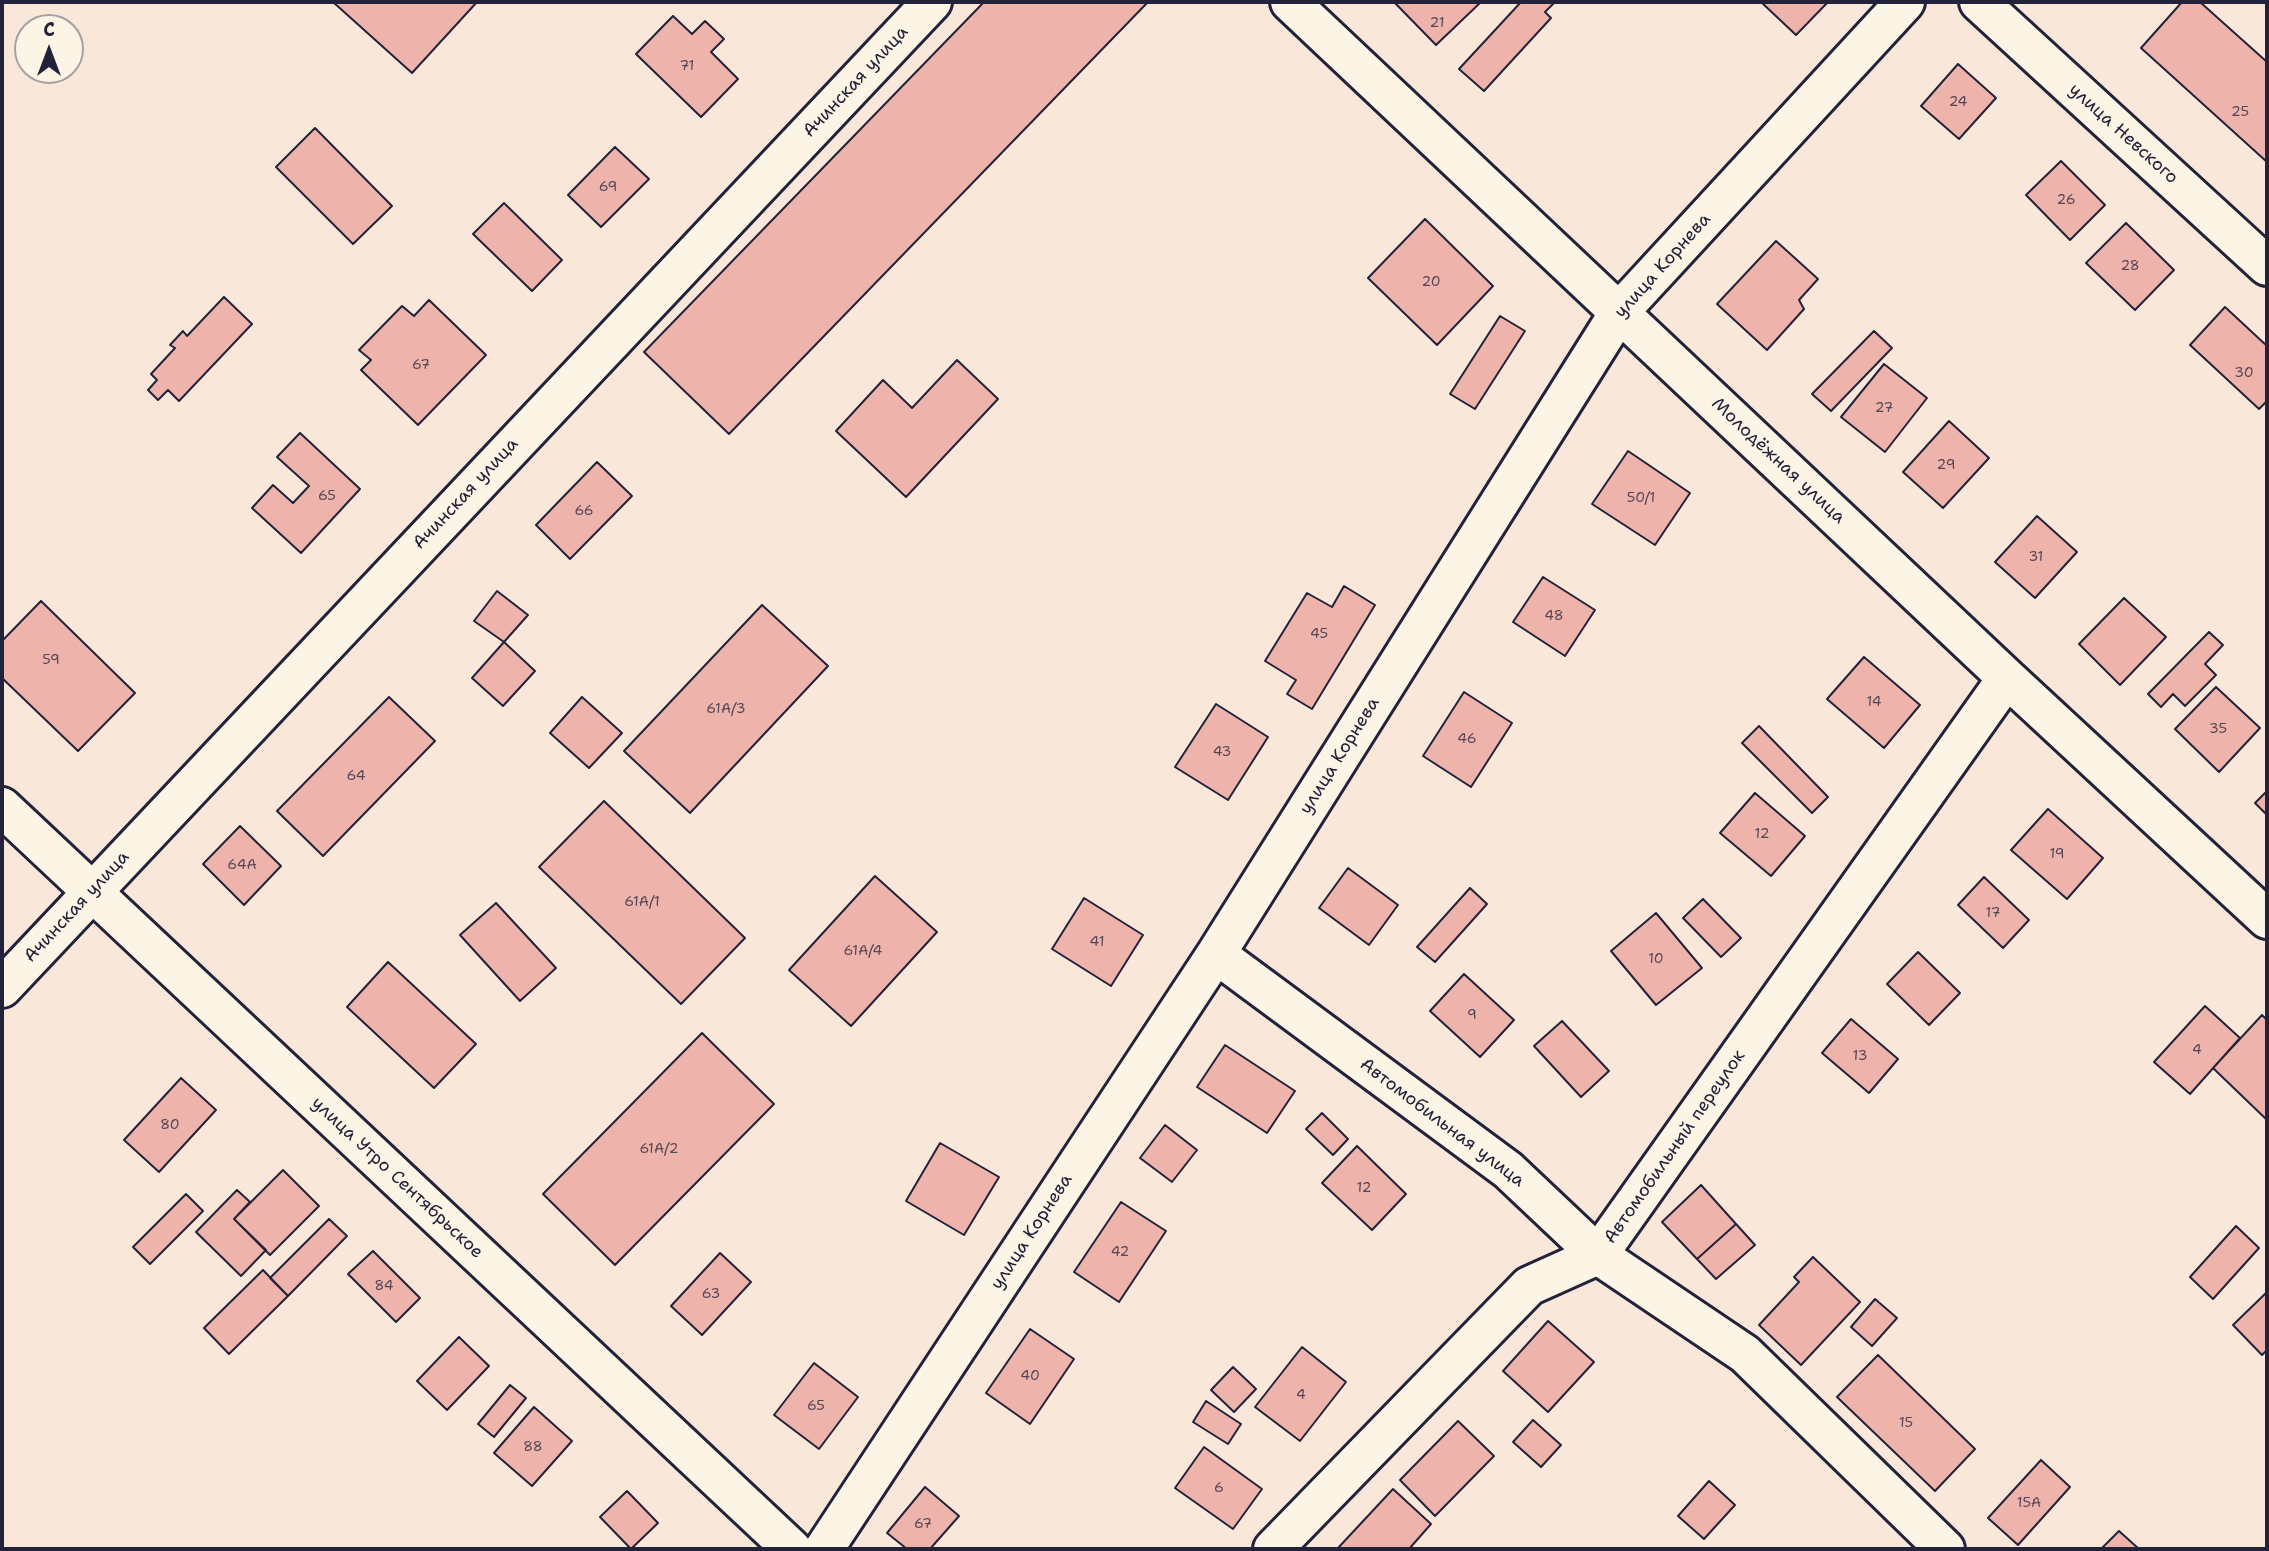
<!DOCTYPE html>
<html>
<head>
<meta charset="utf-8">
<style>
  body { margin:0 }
  #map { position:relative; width:2269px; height:1551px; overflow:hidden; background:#f9e8d9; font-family:"Shantell Sans",sans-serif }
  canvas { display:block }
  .frame { position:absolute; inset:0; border:4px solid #22223b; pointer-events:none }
  .north { position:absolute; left:14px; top:14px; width:70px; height:70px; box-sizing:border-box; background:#fcf5e5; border:2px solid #a5a1a1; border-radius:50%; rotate:0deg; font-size:19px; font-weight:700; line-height:28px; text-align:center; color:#22223b }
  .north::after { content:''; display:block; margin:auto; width:24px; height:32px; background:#22223b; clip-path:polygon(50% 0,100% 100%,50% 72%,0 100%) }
</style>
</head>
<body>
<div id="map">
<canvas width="2269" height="1551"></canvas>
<div class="frame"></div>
<div class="north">С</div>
</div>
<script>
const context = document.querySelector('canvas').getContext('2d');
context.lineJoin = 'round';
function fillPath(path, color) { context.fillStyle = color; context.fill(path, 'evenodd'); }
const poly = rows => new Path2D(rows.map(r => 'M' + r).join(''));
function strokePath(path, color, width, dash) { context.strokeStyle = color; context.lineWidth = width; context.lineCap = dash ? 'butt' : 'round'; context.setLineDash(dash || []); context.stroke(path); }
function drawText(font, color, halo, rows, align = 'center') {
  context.font = font + ' "Shantell Sans",sans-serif'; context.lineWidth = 6; context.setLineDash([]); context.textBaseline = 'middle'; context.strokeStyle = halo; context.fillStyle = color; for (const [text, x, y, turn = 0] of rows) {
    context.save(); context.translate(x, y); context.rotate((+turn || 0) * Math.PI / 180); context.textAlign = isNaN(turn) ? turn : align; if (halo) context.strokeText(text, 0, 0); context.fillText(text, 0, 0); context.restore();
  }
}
const building = poly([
  [333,2,477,2,412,73,333,2],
  [984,2,1148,2,729,434,644,352,984,2],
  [1394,2,1481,2,1436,45,1394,2],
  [1521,2,1555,2,1545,12,1551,18,1484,91,1459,69,1521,2],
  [1761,2,1828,2,1796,35,1761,2],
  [2182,2,2200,2,2267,62,2267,162,2141,48,2182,2],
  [673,16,692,34,705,21,724,39,711,52,738,79,701,117,636,54,673,16],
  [1958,64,1996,98,1959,139,1921,106,1958,64],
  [315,128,392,206,353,244,276,167,315,128],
  [615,147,649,179,601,227,568,195,615,147],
  [2061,161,2105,205,2070,240,2026,195,2061,161],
  [504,203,562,260,532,291,473,234,504,203],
  [1425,219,1493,286,1437,345,1368,278,1425,219],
  [2126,223,2174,270,2135,310,2086,263,2126,223],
  [1776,241,1818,279,1799,300,1804,309,1767,350,1717,304,1776,241],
  [224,297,252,324,179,401,168,390,158,400,148,390,157,380,151,374,175,348,170,345,183,331,187,336,224,297],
  [429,300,486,355,418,425,361,370,371,360,359,350,402,306,414,316,429,300],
  [2225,307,2267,346,2267,401,2259,409,2190,345,2225,307],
  [1500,316,1525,331,1475,409,1450,394,1500,316],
  [1874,331,1892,348,1831,411,1812,394,1874,331],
  [957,360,998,399,906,497,836,431,883,380,912,408,957,360],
  [1884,364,1927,398,1885,452,1841,417,1884,364],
  [1949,421,1989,458,1943,508,1903,472,1949,421],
  [300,433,360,489,301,553,252,508,273,485,293,503,309,486,277,457,300,433],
  [1628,451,1690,493,1655,545,1592,504,1628,451],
  [597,462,632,496,570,559,536,525,597,462],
  [2037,516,2077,552,2035,598,1995,562,2037,516],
  [1543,577,1595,610,1565,656,1513,622,1543,577],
  [1344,586,1375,605,1312,709,1287,694,1296,680,1265,661,1307,593,1332,607,1344,586],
  [497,591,528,615,504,642,474,621,497,591],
  [2124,598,2166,637,2120,685,2079,644,2124,598],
  [41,601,135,693,78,751,2,678,2,641,41,601],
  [762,605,828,666,690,813,624,751,762,605],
  [2209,632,2223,645,2205,664,2216,675,2185,706,2173,694,2161,707,2148,694,2209,632],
  [504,642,535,671,503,706,472,678,504,642],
  [1864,657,1920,705,1884,748,1827,699,1864,657],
  [2216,687,2260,728,2219,772,2175,729,2216,687],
  [1464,692,1512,723,1471,787,1423,756,1464,692],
  [389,697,435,741,323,856,277,811,389,697],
  [582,697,622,733,589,768,550,733,582,697],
  [1216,704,1268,737,1228,800,1175,767,1216,704],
  [1759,726,1828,797,1812,813,1742,743,1759,726],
  [2267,791,2267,815,2255,803,2267,791],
  [1755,793,1805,836,1771,876,1720,833,1755,793],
  [604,801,745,938,681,1004,539,867,604,801],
  [2048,809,2103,858,2067,899,2011,850,2048,809],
  [240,826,281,866,244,905,203,864,240,826],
  [1348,868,1398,905,1369,945,1319,908,1348,868],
  [875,876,937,932,851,1026,789,970,875,876],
  [1984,877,2029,920,2003,948,1958,905,1984,877],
  [1470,888,1487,904,1435,962,1417,947,1470,888],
  [1084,898,1143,935,1111,986,1052,949,1084,898],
  [1703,899,1741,938,1721,957,1683,918,1703,899],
  [496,903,556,968,520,1001,460,935,496,903],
  [1656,913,1702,968,1656,1005,1611,951,1656,913],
  [1918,952,1960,993,1929,1025,1887,984,1918,952],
  [388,962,476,1044,434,1088,347,1007,388,962],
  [1464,974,1514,1020,1480,1057,1430,1011,1464,974],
  [2205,1006,2240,1038,2190,1094,2154,1062,2205,1006],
  [2262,1015,2267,1020,2267,1120,2213,1068,2262,1015],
  [1851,1019,1898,1059,1869,1093,1822,1053,1851,1019],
  [1562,1021,1609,1071,1581,1097,1534,1046,1562,1021],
  [702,1033,774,1104,615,1265,543,1194,702,1033],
  [1225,1045,1295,1091,1267,1133,1197,1087,1225,1045],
  [181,1078,216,1110,159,1172,124,1140,181,1078],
  [1322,1113,1348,1139,1333,1155,1306,1129,1322,1113],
  [1165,1125,1197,1150,1172,1182,1140,1158,1165,1125],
  [940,1143,999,1177,964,1235,906,1201,940,1143],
  [1357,1146,1406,1194,1372,1230,1322,1183,1357,1146],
  [283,1170,319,1206,270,1255,234,1219,283,1170],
  [1701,1185,1736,1224,1697,1259,1662,1222,1701,1185],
  [237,1190,250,1202,234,1219,266,1250,241,1276,196,1232,237,1190],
  [186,1194,203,1211,150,1264,133,1247,186,1194],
  [1121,1202,1166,1231,1119,1302,1074,1272,1121,1202],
  [329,1219,347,1236,288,1296,270,1278,329,1219],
  [1736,1224,1755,1245,1716,1279,1697,1259,1736,1224],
  [2236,1226,2259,1248,2213,1299,2190,1277,2236,1226],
  [373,1251,420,1298,396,1322,348,1274,373,1251],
  [720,1253,751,1282,702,1335,671,1306,720,1253],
  [1813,1257,1860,1302,1801,1365,1759,1325,1799,1282,1794,1277,1813,1257],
  [263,1270,288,1296,229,1354,204,1328,263,1270],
  [2267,1292,2267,1350,2262,1355,2233,1325,2267,1292],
  [1875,1299,1897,1318,1872,1346,1851,1327,1875,1299],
  [1548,1321,1594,1362,1548,1412,1503,1371,1548,1321],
  [1030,1329,1074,1359,1030,1424,986,1393,1030,1329],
  [459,1337,489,1366,447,1410,417,1381,459,1337],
  [1302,1347,1346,1382,1300,1441,1255,1407,1302,1347],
  [1878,1355,1975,1449,1935,1491,1837,1397,1878,1355],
  [814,1363,858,1397,819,1449,774,1415,814,1363],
  [1233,1367,1256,1389,1234,1412,1211,1390,1233,1367],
  [510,1385,526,1398,494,1437,478,1424,510,1385],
  [1206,1401,1241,1424,1228,1444,1193,1422,1206,1401],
  [534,1407,572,1441,532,1486,494,1453,534,1407],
  [1533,1420,1561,1445,1541,1467,1513,1442,1533,1420],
  [1458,1421,1494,1456,1435,1516,1400,1480,1458,1421],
  [1204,1447,1262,1489,1233,1529,1175,1488,1204,1447],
  [2041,1460,2070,1487,2018,1545,1988,1518,2041,1460],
  [1709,1481,1735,1505,1704,1539,1678,1516,1709,1481],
  [925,1487,959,1516,930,1549,907,1549,887,1533,925,1487],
  [1393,1489,1431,1524,1409,1549,1339,1549,1338,1548,1393,1489],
  [627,1491,658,1523,631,1549,600,1517,627,1491],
  [2119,1531,2139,1549,2101,1549,2119,1531]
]);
fillPath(building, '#eeb3aa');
strokePath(building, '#22223b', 2);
const street = poly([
  [1290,2,2007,678,2267,919],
  [1979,2,2267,266],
  [1216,954,1508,1170,1598,1255,1745,1354,1945,1549],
  [2,988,932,2],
  [824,1549,1216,954,1620,311,1905,2],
  [1273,1549,1529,1286,1598,1255,2007,678]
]);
const secondary = poly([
  [2,807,792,1549]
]);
strokePath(street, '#22223b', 44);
strokePath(secondary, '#22223b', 44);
strokePath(street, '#fcf5e5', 38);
strokePath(secondary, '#fcf5e5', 38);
drawText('14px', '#554657', null, [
  ["21",1437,23],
  ["71",687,66],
  ["24",1958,102],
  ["25",2240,112],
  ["69",608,187],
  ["26",2066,200],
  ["28",2130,266],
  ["20",1431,282],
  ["67",421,365],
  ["30",2244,373],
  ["27",1884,408],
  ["29",1946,465],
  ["65",327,496],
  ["50/1",1641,498],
  ["66",584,511],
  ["31",2036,557],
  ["48",1554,616],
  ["45",1319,634],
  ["59",51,660],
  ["14",1874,702],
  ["61А/3",726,709],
  ["35",2218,729],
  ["46",1467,739],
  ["43",1222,752],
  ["64",356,776],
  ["12",1762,834],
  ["19",2057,854],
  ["64А",242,865],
  ["61А/1",642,902],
  ["17",1993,913],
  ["41",1097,942],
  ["61А/4",863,951],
  ["10",1656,959],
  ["9",1472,1015],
  ["4",2197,1050],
  ["13",1860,1056],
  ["80",170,1125],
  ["61А/2",659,1149],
  ["12",1364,1188],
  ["42",1120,1252],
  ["84",384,1286],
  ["63",711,1294],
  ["40",1030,1376],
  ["4",1301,1395],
  ["65",816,1406],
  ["15",1906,1423],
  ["88",533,1447],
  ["6",1219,1488],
  ["15А",2029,1503],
  ["67",923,1524]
]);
drawText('18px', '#22223b', '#fcf5e5', [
  ["Ачинская улица",856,82,-47],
  ["улица Невского",2123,134,42],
  ["улица Корнева",1663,266,-48],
  ["Молодёжная улица",1778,461,43],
  ["Ачинская улица",466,494,-47],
  ["улица Корнева",1340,756,-58],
  ["Ачинская улица",77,907,-47],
  ["Автомобильная улица",1442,1123,37],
  ["Автомобильный переулок",1675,1147,-55],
  ["улица Утро Сентябрьское",397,1178,43],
  ["улица Корнева",1032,1232,-57]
]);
</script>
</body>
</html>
